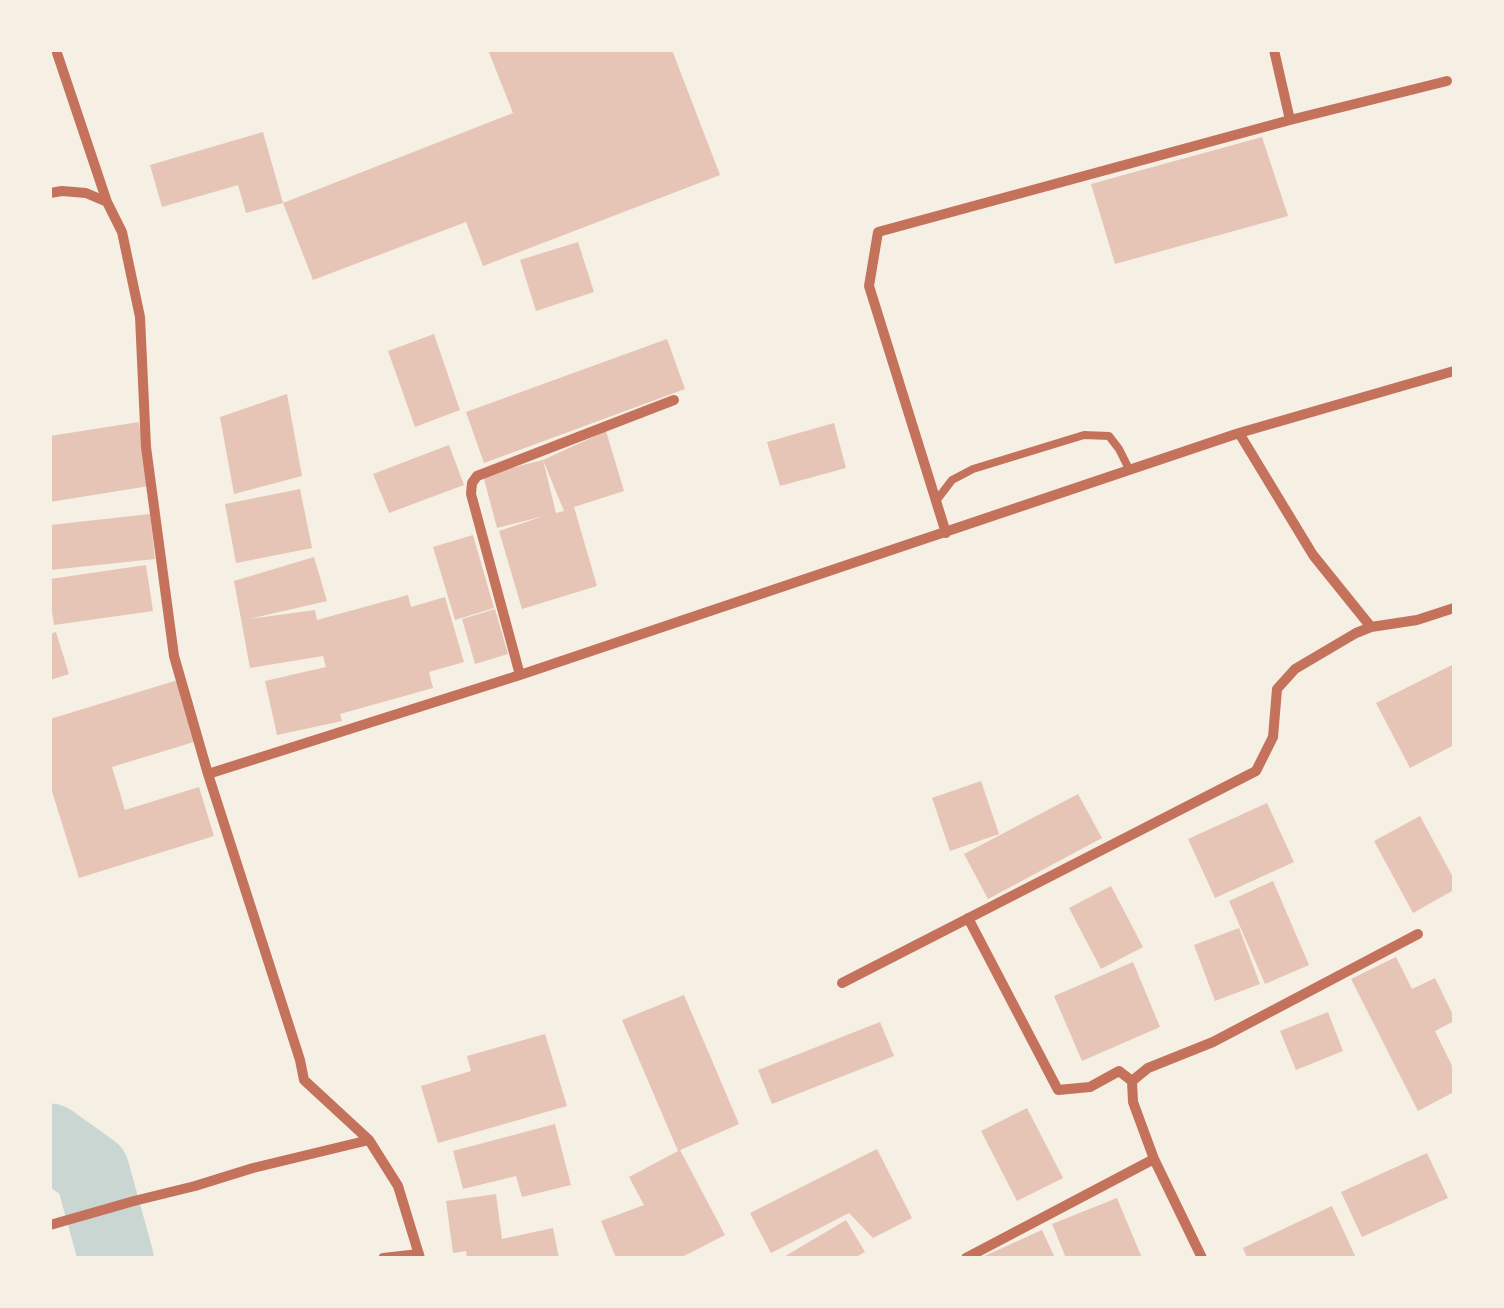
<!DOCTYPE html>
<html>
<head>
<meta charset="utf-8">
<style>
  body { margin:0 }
  #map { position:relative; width:1504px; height:1308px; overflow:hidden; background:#f6efe4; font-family:Ubuntu,sans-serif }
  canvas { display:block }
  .frame { position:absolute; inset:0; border:52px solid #f6efe4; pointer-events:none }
</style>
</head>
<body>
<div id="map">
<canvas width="1504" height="1308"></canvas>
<div class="frame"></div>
</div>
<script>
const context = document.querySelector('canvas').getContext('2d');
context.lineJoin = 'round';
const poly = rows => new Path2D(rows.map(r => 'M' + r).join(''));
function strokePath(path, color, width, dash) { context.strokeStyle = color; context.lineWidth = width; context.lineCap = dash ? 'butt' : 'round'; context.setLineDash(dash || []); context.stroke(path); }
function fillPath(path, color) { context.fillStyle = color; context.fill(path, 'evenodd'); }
strokePath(poly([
  [50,1141,92,1171,116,1258]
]), '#c9d6d2', 75);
fillPath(poly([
  [488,50,672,50,720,175,483,266,466,222,313,280,283,203,513,113],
  [263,132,283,203,246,213,238,185,162,207,150,165],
  [1262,137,1288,216,1115,264,1091,184],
  [578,242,594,292,536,311,520,260],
  [434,334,460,410,415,427,388,351],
  [667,339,685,389,484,463,466,412],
  [287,394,302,476,234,494,220,417],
  [139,422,149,486,50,502,50,436],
  [834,423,846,468,780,486,767,442],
  [606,431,624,491,574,507,597,586,522,609,499,531,544,516,497,528,483,475,543,460],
  [543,460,564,511,556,513],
  [449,445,464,485,389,513,373,474],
  [300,489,312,548,236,563,225,504],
  [150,514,155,559,50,570,50,525],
  [473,535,494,608,455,620,433,547],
  [314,557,327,601,249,619,315,610,317,620,408,595,411,607,445,597,464,662,429,672,433,688,340,714,342,721,277,735,265,681,326,667,323,656,250,668,234,581],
  [146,565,153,611,54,625,50,598,50,579],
  [495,609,508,654,475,664,462,619],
  [56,632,69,674,50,680,50,634],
  [1454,664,1454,745,1410,768,1376,703],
  [178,680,197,741,112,767,125,810,199,787,214,836,79,878,50,785,50,719],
  [981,781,999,834,950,851,932,798],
  [1078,794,1102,838,988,899,964,854],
  [1267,803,1294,862,1215,898,1188,839],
  [1420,816,1454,879,1454,890,1413,913,1374,841],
  [1273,881,1309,965,1265,984,1229,901],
  [1111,886,1143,947,1101,969,1069,908],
  [1239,928,1260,984,1215,1001,1194,945],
  [1396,957,1412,989,1435,978,1454,1017,1454,1021,1435,1031,1454,1070,1454,1092,1418,1111,1351,979],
  [1133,962,1160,1027,1082,1061,1054,996],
  [684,995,739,1124,678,1151,622,1020],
  [1328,1012,1343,1051,1296,1070,1280,1031],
  [880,1022,894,1056,772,1104,758,1070],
  [545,1034,567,1106,438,1143,421,1086,471,1071,467,1056],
  [1027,1108,1063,1178,1017,1201,981,1131],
  [555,1124,571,1185,522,1197,516,1176,463,1189,453,1151],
  [877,1149,912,1218,873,1238,849,1213,771,1253,750,1213],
  [680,1150,725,1235,680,1258,616,1258,601,1221,644,1205,629,1177],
  [1427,1153,1448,1198,1362,1237,1341,1192],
  [496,1194,502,1239,553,1228,559,1258,467,1258,466,1251,453,1253,446,1201],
  [1117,1198,1142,1258,1066,1258,1052,1224],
  [1332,1206,1356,1258,1247,1258,1243,1248],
  [846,1220,865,1252,854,1258,782,1258],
  [1042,1230,1055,1258,980,1258]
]), '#e6c5b7');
strokePath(poly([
  [936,501,952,480,973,469,1084,435,1109,436,1119,449,1129,469]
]), '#c5725c', 8);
strokePath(poly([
  [56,50,107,202],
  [1290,120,1447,81],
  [50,193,62,191,86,193,107,202,122,232,140,317,146,447,174,656,208,774,300,1060,304,1080,369,1140,398,1186,420,1258],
  [1239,433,1313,555,1371,627,1417,620,1454,608],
  [946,533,869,286,878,232,1290,120,1274,50],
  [520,675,471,494,472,483,477,476,674,400],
  [208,774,520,675,1239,433,1454,371],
  [968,918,1058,1090,1090,1087,1119,1071,1132,1081],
  [842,983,1256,771,1273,737,1277,689,1295,669,1356,633,1371,627],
  [50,1225,134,1201,195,1186,253,1168,369,1140],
  [383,1258,419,1254],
  [966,1258,1154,1159],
  [1202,1258,1154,1159,1133,1102,1132,1081,1148,1068,1213,1042,1418,934]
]), '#c5725c', 10);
</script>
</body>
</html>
